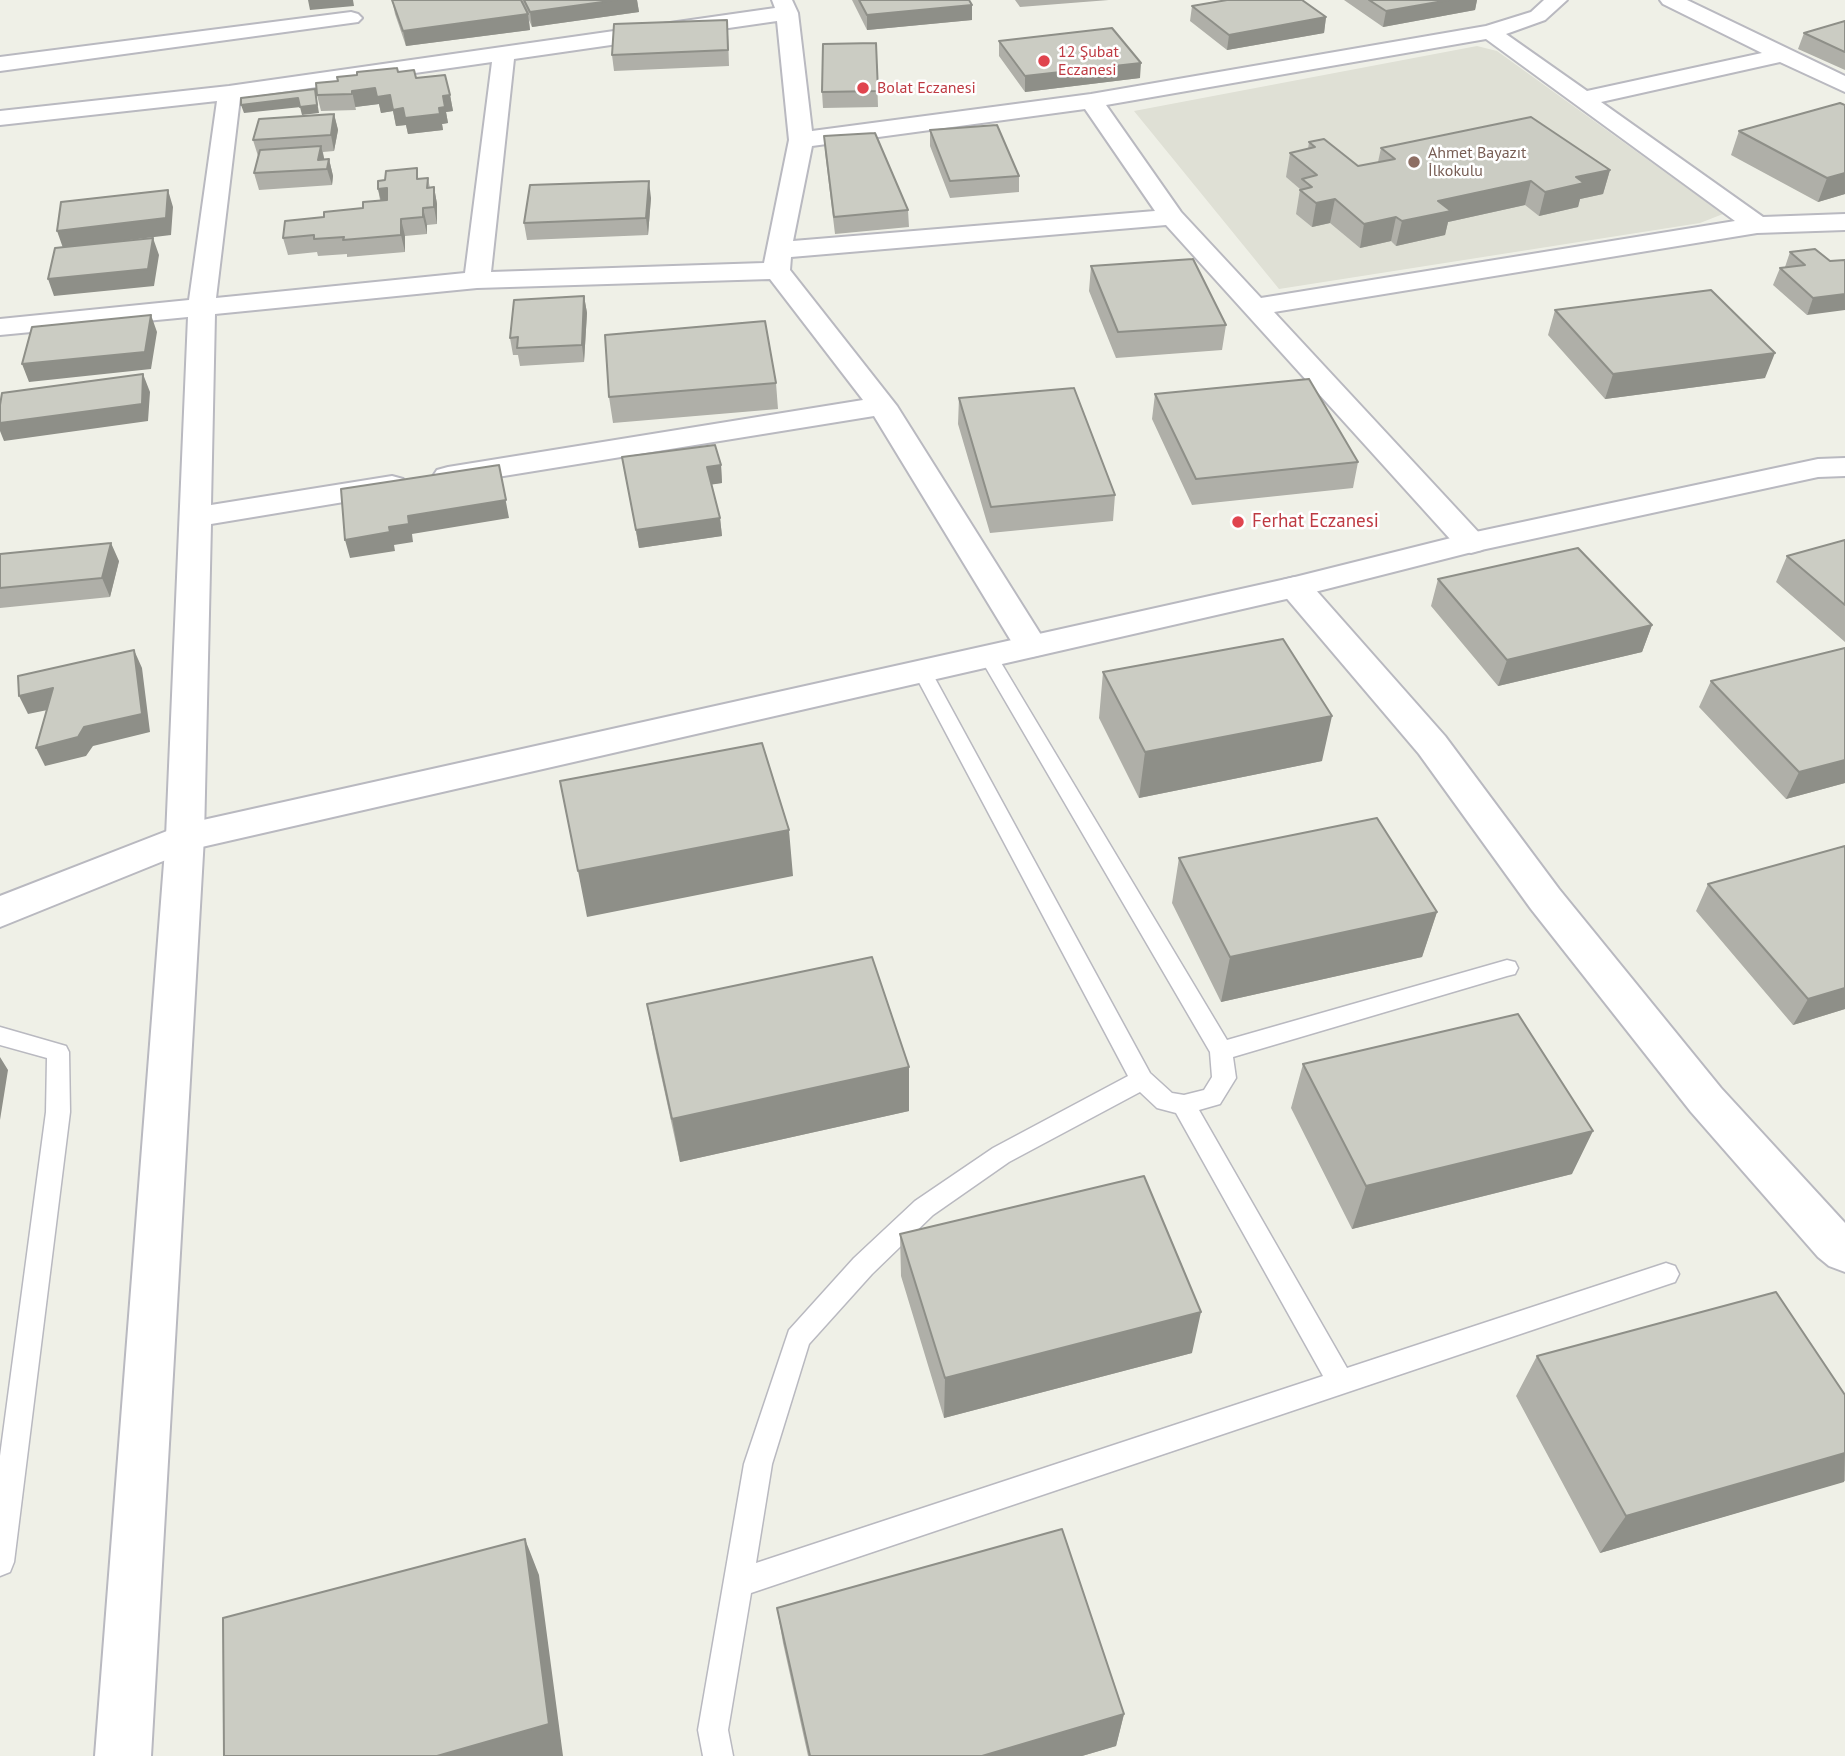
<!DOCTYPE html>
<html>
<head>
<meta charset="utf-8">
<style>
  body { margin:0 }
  canvas { display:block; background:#eff0e7 }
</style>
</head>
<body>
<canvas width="1845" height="1756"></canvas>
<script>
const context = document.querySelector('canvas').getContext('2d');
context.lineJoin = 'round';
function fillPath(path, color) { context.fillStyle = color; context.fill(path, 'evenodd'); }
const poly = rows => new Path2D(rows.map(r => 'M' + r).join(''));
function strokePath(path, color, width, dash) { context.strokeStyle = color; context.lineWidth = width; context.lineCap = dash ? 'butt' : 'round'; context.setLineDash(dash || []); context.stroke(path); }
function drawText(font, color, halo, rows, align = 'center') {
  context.font = font + ' "PT Sans",sans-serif'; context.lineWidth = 5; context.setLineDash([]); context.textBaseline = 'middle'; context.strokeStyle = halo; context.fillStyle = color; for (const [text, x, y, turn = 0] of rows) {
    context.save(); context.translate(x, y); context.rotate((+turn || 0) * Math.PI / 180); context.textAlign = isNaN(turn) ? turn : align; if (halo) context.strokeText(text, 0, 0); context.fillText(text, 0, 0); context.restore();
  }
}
fillPath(poly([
  [1477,46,1497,51,1723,214,1700,223,1279,289,1134,111]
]), '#dfe0d5');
const service = poly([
  [988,650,997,656,1227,1040,1507,960,1515,962,1518,968,1515,974,1507,976,1233,1057,1236,1078,1220,1104,1199,1110,1347,1368,1666,1263,1675,1266,1679,1274,1675,1282,1666,1285,751,1593,728,1730,733,1756,703,1756,698,1730,744,1464,789,1330,854,1258,915,1201,993,1148,1128,1076,913,671,915,667,929,667,931,671,1150,1073,1172,1093,1184,1095,1204,1090,1212,1077,1210,1052,979,656,988,650],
  [1140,1092,1157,1108,1176,1113,1323,1376,756,1563,772,1464,809,1344,872,1274,933,1215,1009,1162,1140,1092],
  [0,1027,66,1046,69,1052,70,1112,14,1562,10,1572,0,1576,0,1456,46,1112,47,1058,0,1045,0,1027]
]);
const minor = poly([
  [772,0,792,0,798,13,812,131,1091,94,1486,26,1531,12,1544,0,1567,0,1545,20,1506,34,1587,91,1762,53,1663,4,1660,0,1687,0,1845,76,1845,92,1780,62,1601,102,1763,217,1845,214,1845,230,1757,233,1274,312,1482,536,1487,543,1482,550,1471,553,1460,550,1166,225,791,257,790,270,897,406,1048,646,1043,654,1031,657,1019,654,874,416,448,485,437,482,433,476,437,470,448,467,863,400,770,279,477,288,215,314,211,505,392,476,403,479,407,485,403,491,392,494,211,524,204,837,151,1756,95,1756,166,837,188,317,0,335,0,319,189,300,217,101,0,125,0,111,229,86,775,8,772,0],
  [777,21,789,140,764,263,491,272,514,59,777,21],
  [1486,39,1735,221,1261,298,1181,212,1106,105,1486,39],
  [492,62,465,273,216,298,240,98,492,62],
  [1085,109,1155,211,793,241,812,146,1085,109],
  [351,12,358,14,362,18,358,22,0,71,0,57,351,12],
  [1295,577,1307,580,1445,736,1559,889,1721,1088,1845,1223,1845,1272,1829,1266,1818,1257,1691,1112,1531,909,1419,754,1283,594,1279,587,1283,580,1295,577]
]);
const tertiary = poly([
  [1845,458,1845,476,1818,477,1472,552,1295,597,193,849,0,927,0,896,185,824,1295,577,1471,533,1818,459,1845,458]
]);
strokePath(service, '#b9b9c0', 3);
strokePath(minor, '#b9b9c0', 4);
strokePath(tertiary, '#b9b9c0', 4);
fillPath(service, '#fff');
fillPath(minor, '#fff');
fillPath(tertiary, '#fff');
fillPath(poly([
  [392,0,637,0,639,12,532,27,529,20,530,30,406,46,395,14],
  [852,0,969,0,972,5,972,20,867,30],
  [1015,0,1109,0,1020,7],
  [1344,0,1477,0,1475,10,1383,27],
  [1192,6,1326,17,1324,33,1227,50,1190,21],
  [1845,21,1845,70,1798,49,1804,33],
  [728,35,729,66,614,71,612,55],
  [999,41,1140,78,1025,92,999,56],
  [876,43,878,107,823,108,822,92],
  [416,78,450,95,453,111,446,112,448,123,442,124,443,130,408,134,406,125,396,126,393,111,381,113,379,104,355,107,356,110,321,111,317,95],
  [1845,105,1845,194,1818,202,1731,155,1739,131],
  [334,114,338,130,334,151,323,152,324,159,329,159,333,176,332,185,259,190,254,173,258,156,253,140],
  [930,130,1019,176,1019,192,950,198,930,146],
  [824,136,908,210,909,227,835,234,825,152],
  [1309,142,1358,166,1378,162,1381,148,1610,170,1603,194,1580,199,1578,207,1539,216,1525,205,1448,222,1445,235,1396,246,1391,241,1360,248,1330,223,1312,227,1296,214,1300,189,1286,177,1290,153,1308,149],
  [428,178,430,188,434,187,437,204,437,224,427,225,427,234,405,236,405,252,347,257,347,254,318,256,317,252,288,255,283,238,324,217,363,208,380,200,378,189,419,179],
  [651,198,648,235,527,240,524,223],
  [1790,252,1830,261,1807,315,1773,285,1780,268,1785,267],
  [1091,266,1226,325,1222,350,1116,358,1089,291],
  [584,296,587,313,584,362,520,366,518,355,513,355,510,338],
  [1555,310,1765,378,1605,399,1548,335],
  [776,383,778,409,613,423,609,397],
  [1155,394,1358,462,1353,488,1192,505,1152,419],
  [959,398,1115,495,1113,521,990,533,958,424],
  [622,457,721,465,722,483,711,484,720,518,722,536,639,548],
  [1845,540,1845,642,1776,582,1787,556],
  [0,554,119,561,110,597,0,608],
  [1438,579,1652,625,1642,652,1498,686,1431,606],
  [1103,672,1322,761,1139,798,1099,718],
  [1711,681,1845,783,1786,799,1699,707],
  [1845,846,1845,1009,1793,1025,1696,911,1708,884],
  [1179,858,1437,912,1422,957,1221,1002,1172,903],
  [647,1004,909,1067,909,1111,680,1162,655,1048],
  [1303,1064,1572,1174,1352,1229,1291,1108],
  [900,1234,1192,1353,944,1418,901,1276],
  [1537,1356,1845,1395,1845,1481,1600,1553,1516,1396],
  [777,1608,1124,1714,1116,1746,1082,1756,808,1756,783,1643]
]), '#afafa8');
fillPath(poly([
  [308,0,353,0,354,6,310,10],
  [617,0,637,0,639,12,532,27,530,12],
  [1449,0,1477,0,1475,10,1383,27,1386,11],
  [972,5,972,20,867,30,867,15],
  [528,14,530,30,406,46,403,31],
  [1326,17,1324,33,1227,50,1229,35],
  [1141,63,1140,78,1025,92,1025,76],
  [375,88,390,95,403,108,439,108,443,96,450,95,453,111,446,112,448,123,442,124,443,130,408,134,406,125,396,126,393,111,381,113,379,104,355,107,356,110,352,91],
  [315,89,319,113,302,115,300,107],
  [298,98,301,107,244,113,241,105],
  [334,114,338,130,334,151,331,135],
  [321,146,325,162,318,160],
  [329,159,333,176,332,185,327,169],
  [1610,170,1603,194,1580,199,1578,207,1539,216,1545,192,1576,177],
  [1845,173,1845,194,1818,202,1827,178],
  [649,181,651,198,648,235,646,218],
  [1531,181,1525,205,1448,222,1445,235,1396,246,1402,221,1438,201],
  [434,187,437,204,437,224,434,207],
  [387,188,391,204,382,205,378,189],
  [168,190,173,207,171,235,63,248,57,231],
  [1335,199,1330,223,1312,227,1316,203],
  [423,208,427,225,427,234,423,217],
  [1396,217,1391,241,1360,248,1364,224],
  [401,219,405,236,405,252,401,235],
  [153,238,159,255,154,286,54,296,48,279],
  [1845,294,1845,310,1807,315,1813,298],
  [584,296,587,313,584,362,582,345],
  [151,315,157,332,151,369,29,382,22,364],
  [1775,353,1765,378,1605,399,1613,374],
  [143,374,150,392,148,421,4,441,0,431,0,423],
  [499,465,509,518,412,534,413,542,394,545,395,551,350,558,345,540,389,527,408,516],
  [721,465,722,483,709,485,707,467],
  [720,518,722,536,639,548,636,530],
  [111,543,119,561,110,597,102,578],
  [1652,625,1642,652,1498,686,1507,660],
  [134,650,142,668,150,732,93,746,86,756,45,766,36,748],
  [53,688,62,707,28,714,19,696],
  [1332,716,1322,761,1139,798,1145,752],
  [1845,760,1845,783,1786,799,1799,772],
  [789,830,793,876,587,917,578,871],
  [1437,912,1422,957,1221,1002,1230,957],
  [1845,988,1845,1009,1793,1025,1808,999],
  [0,1057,8,1070,0,1120],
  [909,1067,909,1111,680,1162,672,1119],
  [1593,1131,1572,1174,1352,1229,1366,1186],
  [1201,1312,1192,1353,944,1418,945,1378],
  [1845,1453,1844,1482,1600,1553,1626,1516],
  [525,1539,539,1575,563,1756,437,1756],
  [1124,1714,1116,1746,1082,1756,982,1756]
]), '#8e8f88');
const building = poly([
  [392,0,521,0,528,14,403,31,392,0],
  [524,0,617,0,530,12,524,0],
  [859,0,969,0,972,5,867,15,859,0],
  [1227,0,1302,0,1326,17,1229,35,1192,6,1227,0],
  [1369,0,1449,0,1386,11,1369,0],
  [727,20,728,50,612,55,614,24,727,20],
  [1845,21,1845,52,1804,33,1845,21],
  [1112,28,1141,63,1025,76,999,41,1112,28],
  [876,43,878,91,822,92,823,44,876,43],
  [397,68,398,72,414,70,416,78,445,75,450,95,443,96,445,107,439,108,440,114,405,118,403,108,393,110,390,95,377,97,375,88,352,91,352,94,317,95,316,83,338,81,337,77,357,75,357,72,397,68],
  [315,89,317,105,300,107,298,98,241,105,241,98,315,89],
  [1840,103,1845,105,1845,173,1827,178,1739,131,1840,103],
  [334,114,331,135,253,140,259,119,334,114],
  [1531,117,1610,170,1576,177,1584,183,1545,192,1531,181,1438,201,1451,211,1402,221,1396,217,1364,224,1335,199,1316,203,1300,190,1312,187,1302,179,1317,175,1290,153,1315,147,1309,142,1324,139,1358,166,1395,159,1381,148,1531,117],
  [997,125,1019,176,950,181,930,130,997,125],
  [875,133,908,210,834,217,824,136,875,133],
  [321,146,318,160,329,159,327,169,254,173,260,150,321,146],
  [417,168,417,179,428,178,427,188,434,187,434,207,423,208,423,217,401,219,401,235,343,240,344,237,314,239,314,235,283,238,285,221,324,217,324,212,363,208,363,202,387,200,387,188,378,189,378,181,385,180,386,171,417,168],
  [649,181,646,218,524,223,530,185,649,181],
  [168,190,166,218,57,231,61,202,168,190],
  [153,238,148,269,48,279,55,248,153,238],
  [1815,249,1830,261,1845,260,1845,294,1813,298,1780,268,1805,265,1790,252,1815,249],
  [1193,259,1226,325,1118,332,1091,266,1193,259],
  [1711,290,1775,353,1613,374,1555,310,1711,290],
  [584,296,582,345,517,348,518,337,510,338,514,300,584,296],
  [151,315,145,352,22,364,32,327,151,315],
  [765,321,776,383,609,397,605,335,765,321],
  [143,374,142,404,0,423,0,405,2,393,143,374],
  [1309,379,1358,462,1196,479,1155,394,1309,379],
  [1074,388,1115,495,991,507,959,398,1074,388],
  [715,445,721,465,707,467,720,518,636,530,622,457,715,445],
  [499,465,506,500,408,516,409,524,389,527,390,532,345,540,341,489,499,465],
  [1845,540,1845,605,1787,556,1845,540],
  [111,543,102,578,0,588,0,554,111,543],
  [1578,548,1652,625,1507,660,1438,579,1578,548],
  [1283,639,1332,716,1145,752,1103,672,1283,639],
  [1845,648,1845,760,1799,772,1711,681,1845,648],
  [134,650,142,714,84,727,78,737,36,748,53,688,19,696,18,676,134,650],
  [762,743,789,830,578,871,560,781,762,743],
  [1377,818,1437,912,1230,957,1179,858,1377,818],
  [1845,846,1845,988,1808,999,1708,884,1845,846],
  [872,957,909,1067,672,1119,647,1004,872,957],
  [1518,1014,1593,1131,1366,1186,1303,1064,1518,1014],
  [1144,1176,1201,1312,945,1378,900,1234,1144,1176],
  [1776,1292,1845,1395,1845,1453,1626,1516,1537,1356,1776,1292],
  [1062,1529,1124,1714,982,1756,810,1756,777,1608,1062,1529],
  [525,1539,549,1724,437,1756,224,1756,223,1618,525,1539]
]);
fillPath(building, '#cbccc3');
strokePath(building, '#8e8f88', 2);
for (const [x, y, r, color] of [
  [1044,61,7,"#e0444e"],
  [863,88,7,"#e0444e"],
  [1414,162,7,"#8d6e63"],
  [1238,522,7,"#e0444e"]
]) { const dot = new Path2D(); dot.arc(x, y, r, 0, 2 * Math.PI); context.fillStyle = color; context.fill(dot); strokePath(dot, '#fff', 2.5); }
drawText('16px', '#be3a42', '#fff', [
  ["12 Şubat",1058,52],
  ["Eczanesi",1058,70],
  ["Bolat Eczanesi",877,88]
], 'left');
drawText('16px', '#785e54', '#fff', [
  ["Ahmet Bayazıt",1428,153],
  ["İlkokulu",1428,171]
], 'left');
drawText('19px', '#be3a42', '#fff', [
  ["Ferhat Eczanesi",1252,522]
], 'left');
</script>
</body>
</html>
